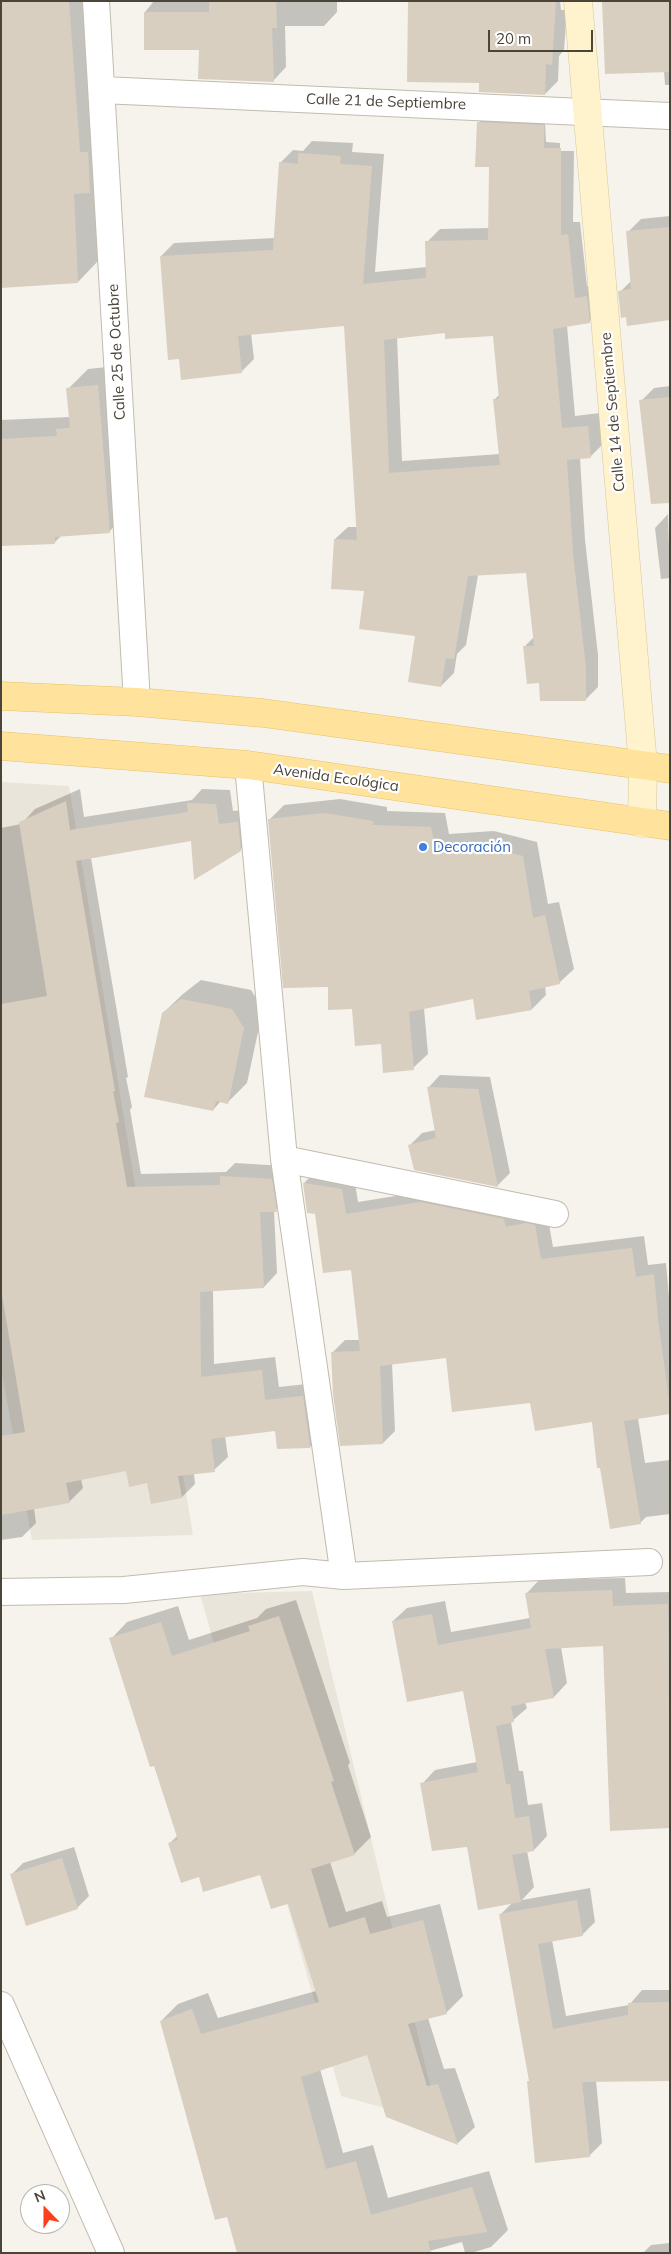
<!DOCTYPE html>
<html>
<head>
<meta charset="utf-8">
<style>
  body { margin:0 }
  #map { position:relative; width:671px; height:2254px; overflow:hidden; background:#f6f3ec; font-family:Mulish,sans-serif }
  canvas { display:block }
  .frame { position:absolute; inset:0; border:2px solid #4b4439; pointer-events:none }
  .north { position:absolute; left:20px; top:2184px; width:50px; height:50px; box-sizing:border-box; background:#fff; border:1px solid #b7b4b0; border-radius:50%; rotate:338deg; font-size:14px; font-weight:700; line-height:20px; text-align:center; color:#4b4439 }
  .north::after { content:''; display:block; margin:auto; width:18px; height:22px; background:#fc3f1d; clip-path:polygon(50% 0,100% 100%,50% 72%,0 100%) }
  .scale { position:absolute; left:488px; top:30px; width:105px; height:22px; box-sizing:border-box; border:2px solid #4b4439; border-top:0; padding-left:6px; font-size:15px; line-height:18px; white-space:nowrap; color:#4b4439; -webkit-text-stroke:4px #fff; paint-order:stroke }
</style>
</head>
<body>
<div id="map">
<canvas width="671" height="2254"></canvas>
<div class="frame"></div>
<div class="north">N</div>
<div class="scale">20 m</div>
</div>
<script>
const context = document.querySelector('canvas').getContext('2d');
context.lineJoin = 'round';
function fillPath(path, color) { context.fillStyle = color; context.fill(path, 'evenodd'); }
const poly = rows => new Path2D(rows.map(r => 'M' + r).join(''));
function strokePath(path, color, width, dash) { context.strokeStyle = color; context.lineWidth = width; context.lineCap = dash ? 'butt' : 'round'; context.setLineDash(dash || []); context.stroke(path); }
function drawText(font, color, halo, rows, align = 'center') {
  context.font = font + ' Mulish,sans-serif'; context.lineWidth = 4.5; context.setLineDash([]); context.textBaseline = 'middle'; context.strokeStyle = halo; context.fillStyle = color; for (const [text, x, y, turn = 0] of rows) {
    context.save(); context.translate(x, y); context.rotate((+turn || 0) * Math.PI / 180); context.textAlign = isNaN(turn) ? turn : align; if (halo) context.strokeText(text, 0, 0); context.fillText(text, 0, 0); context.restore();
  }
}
fillPath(poly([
  [1,782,69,786,193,1535,32,1540,1,1368],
  [312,1591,439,2123,341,2096,200,1594]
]), '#eae5da');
fillPath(poly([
  [1,1,92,1,98,261,78,282],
  [154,1,337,1,337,12,324,26,285,26,286,67,273,81,200,49,145,12],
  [409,1,560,1,561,10,567,10,564,50,559,56,558,81,545,94,481,82],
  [670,1,670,85,665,85,664,71],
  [491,110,545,122,546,142,560,143,560,151,574,151,573,222,580,222,587,286,600,284,602,309,589,322,567,326,575,416,600,413,603,444,590,457,580,458,585,540,598,655,598,687,585,700,541,681,524,647,535,636,527,572,478,575,466,645,457,654,454,673,441,686,417,635,365,590,335,539,348,527,358,527,345,324,251,333,254,359,241,372,161,256,174,243,275,238,280,163,293,150,303,151,312,141,353,143,352,152,384,154,375,272,427,267,427,242,440,229,490,228,490,166,478,123],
  [446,332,494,334,500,394,494,400,500,454,402,461,397,337],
  [670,216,670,319,627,315,620,292,632,280,628,232,641,219],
  [117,366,129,511,109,532,62,535,54,543,1,545,1,420,70,417,68,389,88,369],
  [670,386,670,458,641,401,654,388],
  [668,514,670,578,661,579,655,528],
  [80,789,84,817,192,800,202,789,230,790,233,811,252,809,254,836,240,850,192,839,91,858,128,1077,126,1078,132,1107,130,1110,141,1174,226,1172,235,1163,285,1166,290,1197,274,1211,277,1273,264,1287,213,1290,214,1364,275,1357,279,1387,316,1383,324,1433,310,1447,278,1448,276,1430,225,1436,228,1457,214,1470,194,1473,195,1484,182,1497,127,1470,81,1479,83,1488,69,1502,34,1508,36,1523,22,1537,1,1540,1,828,21,824,35,809],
  [340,799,387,807,387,811,445,813,449,834,494,831,537,842,548,904,559,902,574,969,559,983,545,986,546,995,532,1009,474,998,424,1008,428,1054,413,1068,382,1042,353,1008,329,986,269,820,284,805],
  [201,980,251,990,263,1009,247,1083,228,1102,221,1101,213,1110,163,1013,183,994],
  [440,1075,490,1077,510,1173,497,1186,409,1146,422,1133,436,1130,428,1088],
  [316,1171,354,1177,358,1202,433,1190,547,1213,553,1247,644,1236,648,1265,666,1263,670,1308,670,1413,638,1418,645,1463,670,1460,670,1514,646,1517,640,1523,594,1420,447,1356,392,1363,395,1431,383,1443,332,1353,345,1340,360,1340,352,1269,316,1213,304,1183],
  [625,1578,626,1593,670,1592,670,1827,604,1645,561,1647,567,1683,554,1697,525,1702,527,1708,511,1722,519,1771,523,1771,528,1805,542,1803,547,1836,534,1850,527,1851,534,1887,522,1900,590,1888,595,1922,582,1935,552,1940,566,2016,629,2005,642,1990,670,1990,670,2080,596,2081,602,2143,589,2156,528,2082,530,2080,500,1915,513,1902,422,1784,435,1770,477,1762,464,1690,393,1621,407,1608,445,1601,451,1632,530,1618,526,1594,539,1580],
  [296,1600,350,1763,348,1765,371,1837,354,1854,330,1862,346,1912,382,1901,387,1917,440,1904,463,1996,446,2013,428,2018,444,2069,455,2068,475,2127,458,2143,387,2116,368,2054,320,2069,343,2153,373,2145,388,2198,489,2171,508,2230,491,2247,471,2253,465,2253,462,2242,422,2253,228,2216,161,2021,178,2004,208,1993,218,2018,316,1991,288,1903,261,1873,200,1876,170,1843,178,1835,111,1639,127,1622,178,1606,189,1640,257,1618,266,1609],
  [74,1847,89,1896,77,1908,11,1875,23,1863],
  [670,2243,670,2253,643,2253,651,2245]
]), '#0003');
fillPath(poly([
  [1,1,69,1,80,152,88,152,90,193,74,194,78,283,1,288],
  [209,1,276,1,277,28,272,28,274,82,198,79,199,50,144,50,144,12,209,12],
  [408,1,556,1,552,65,546,64,545,95,479,92,479,83,407,82],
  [602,1,670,1,670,72,605,74],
  [477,122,544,125,544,148,561,148,561,235,568,234,575,298,587,296,590,323,553,329,562,428,588,426,591,458,567,460,573,554,586,668,586,701,540,701,539,683,527,684,523,646,534,646,526,573,468,576,454,659,446,658,441,687,408,682,415,636,359,629,364,591,331,589,334,539,357,540,344,326,238,336,242,373,181,380,179,359,168,360,160,256,273,250,279,162,298,164,298,153,341,156,340,164,372,166,363,284,426,278,425,241,488,240,489,167,475,167],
  [445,333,445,339,493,336,499,399,493,399,500,465,389,473,384,340],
  [670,227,670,320,627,326,626,317,621,318,618,291,631,289,626,231],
  [98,385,110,533,55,537,55,544,1,546,1,439,57,436,56,429,70,428,66,388],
  [670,397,670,503,651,504,639,400],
  [66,801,70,830,188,812,187,803,216,804,219,824,238,822,241,851,194,880,191,841,76,861,115,1091,113,1091,119,1122,116,1123,127,1187,220,1185,220,1176,272,1179,277,1212,260,1212,264,1288,200,1292,201,1377,262,1370,265,1400,303,1396,310,1448,277,1449,275,1431,211,1439,215,1472,178,1476,182,1498,151,1504,147,1483,129,1487,126,1471,66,1483,70,1503,1,1515,1,1436,25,1432,1,1289,1,1004,47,996,19,822],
  [325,813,373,821,373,825,431,827,435,848,479,845,523,856,533,918,545,915,560,984,529,991,532,1010,476,1020,473,999,409,1012,414,1070,383,1073,381,1044,355,1046,352,1009,328,1010,328,987,283,988,268,819],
  [181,999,232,1009,244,1028,228,1104,216,1101,213,1111,144,1097,162,1013],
  [427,1087,478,1089,498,1187,414,1170,408,1145,436,1138],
  [303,1183,342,1189,346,1214,420,1202,504,1219,506,1227,526,1223,535,1225,541,1259,632,1248,636,1277,654,1274,658,1320,670,1407,670,1414,624,1421,641,1524,610,1529,600,1468,597,1468,592,1422,535,1431,530,1403,452,1412,446,1358,380,1366,383,1444,340,1446,333,1394,331,1352,360,1351,351,1270,323,1273,315,1214,307,1213],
  [612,1590,613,1606,668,1604,670,1828,610,1831,603,1646,545,1649,554,1698,511,1706,514,1722,496,1726,506,1784,510,1784,515,1818,529,1816,534,1851,512,1855,521,1902,478,1910,467,1847,432,1851,420,1783,478,1772,463,1691,407,1702,392,1621,432,1614,438,1645,531,1628,525,1593],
  [279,1616,334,1781,331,1782,355,1855,311,1869,329,1928,365,1917,370,1934,423,1920,447,2014,408,2024,427,2086,438,2084,458,2145,386,2117,367,2055,301,2077,326,2169,356,2161,371,2215,472,2187,487,2232,428,2241,431,2253,237,2253,227,2217,215,2220,160,2021,192,2009,201,2034,319,2002,288,1904,271,1909,260,1875,203,1892,199,1877,181,1883,168,1843,178,1840,154,1766,150,1767,109,1638,161,1622,172,1656,250,1631,248,1626],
  [62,1858,78,1909,26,1926,10,1874],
  [577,1900,583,1936,538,1944,553,2029,628,2015,628,2003,670,2002,670,2081,582,2082,590,2157,535,2163,527,2081,529,2081,499,1914]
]), '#d8cfc1');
const street = poly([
  [96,1,137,702],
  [102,90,670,116],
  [248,765,284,1159,344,1576],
  [284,1159,555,1214],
  [1,1592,124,1590,303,1572,344,1576,649,1562],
  [1,2005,111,2253]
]);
const secondary = poly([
  [578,1,643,765,642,823]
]);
const primary = poly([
  [1,696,137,702,263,713,670,769],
  [1,746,248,765,670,826]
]);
strokePath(street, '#c2bbae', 28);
strokePath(secondary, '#d6c79b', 29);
strokePath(primary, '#e6c16a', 29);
strokePath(street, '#fff', 26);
strokePath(secondary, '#fff3cd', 28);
strokePath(primary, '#ffe39c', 28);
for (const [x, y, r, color] of [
  [423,847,5,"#3f7fe0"]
]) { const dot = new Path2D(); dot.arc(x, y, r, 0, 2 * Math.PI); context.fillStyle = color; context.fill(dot); strokePath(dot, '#fff', 2); }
drawText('15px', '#4b4439', '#fff', [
  ["Calle 21 de Septiembre",386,102,2],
  ["Calle 25 de Octubre",117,352,-93],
  ["Calle 14 de Septiembre",613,412,-95],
  ["Avenida Ecológica",336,778,8]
]);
drawText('15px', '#366cbe', '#fff', [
  ["Decoración",433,847]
], 'left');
</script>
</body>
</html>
